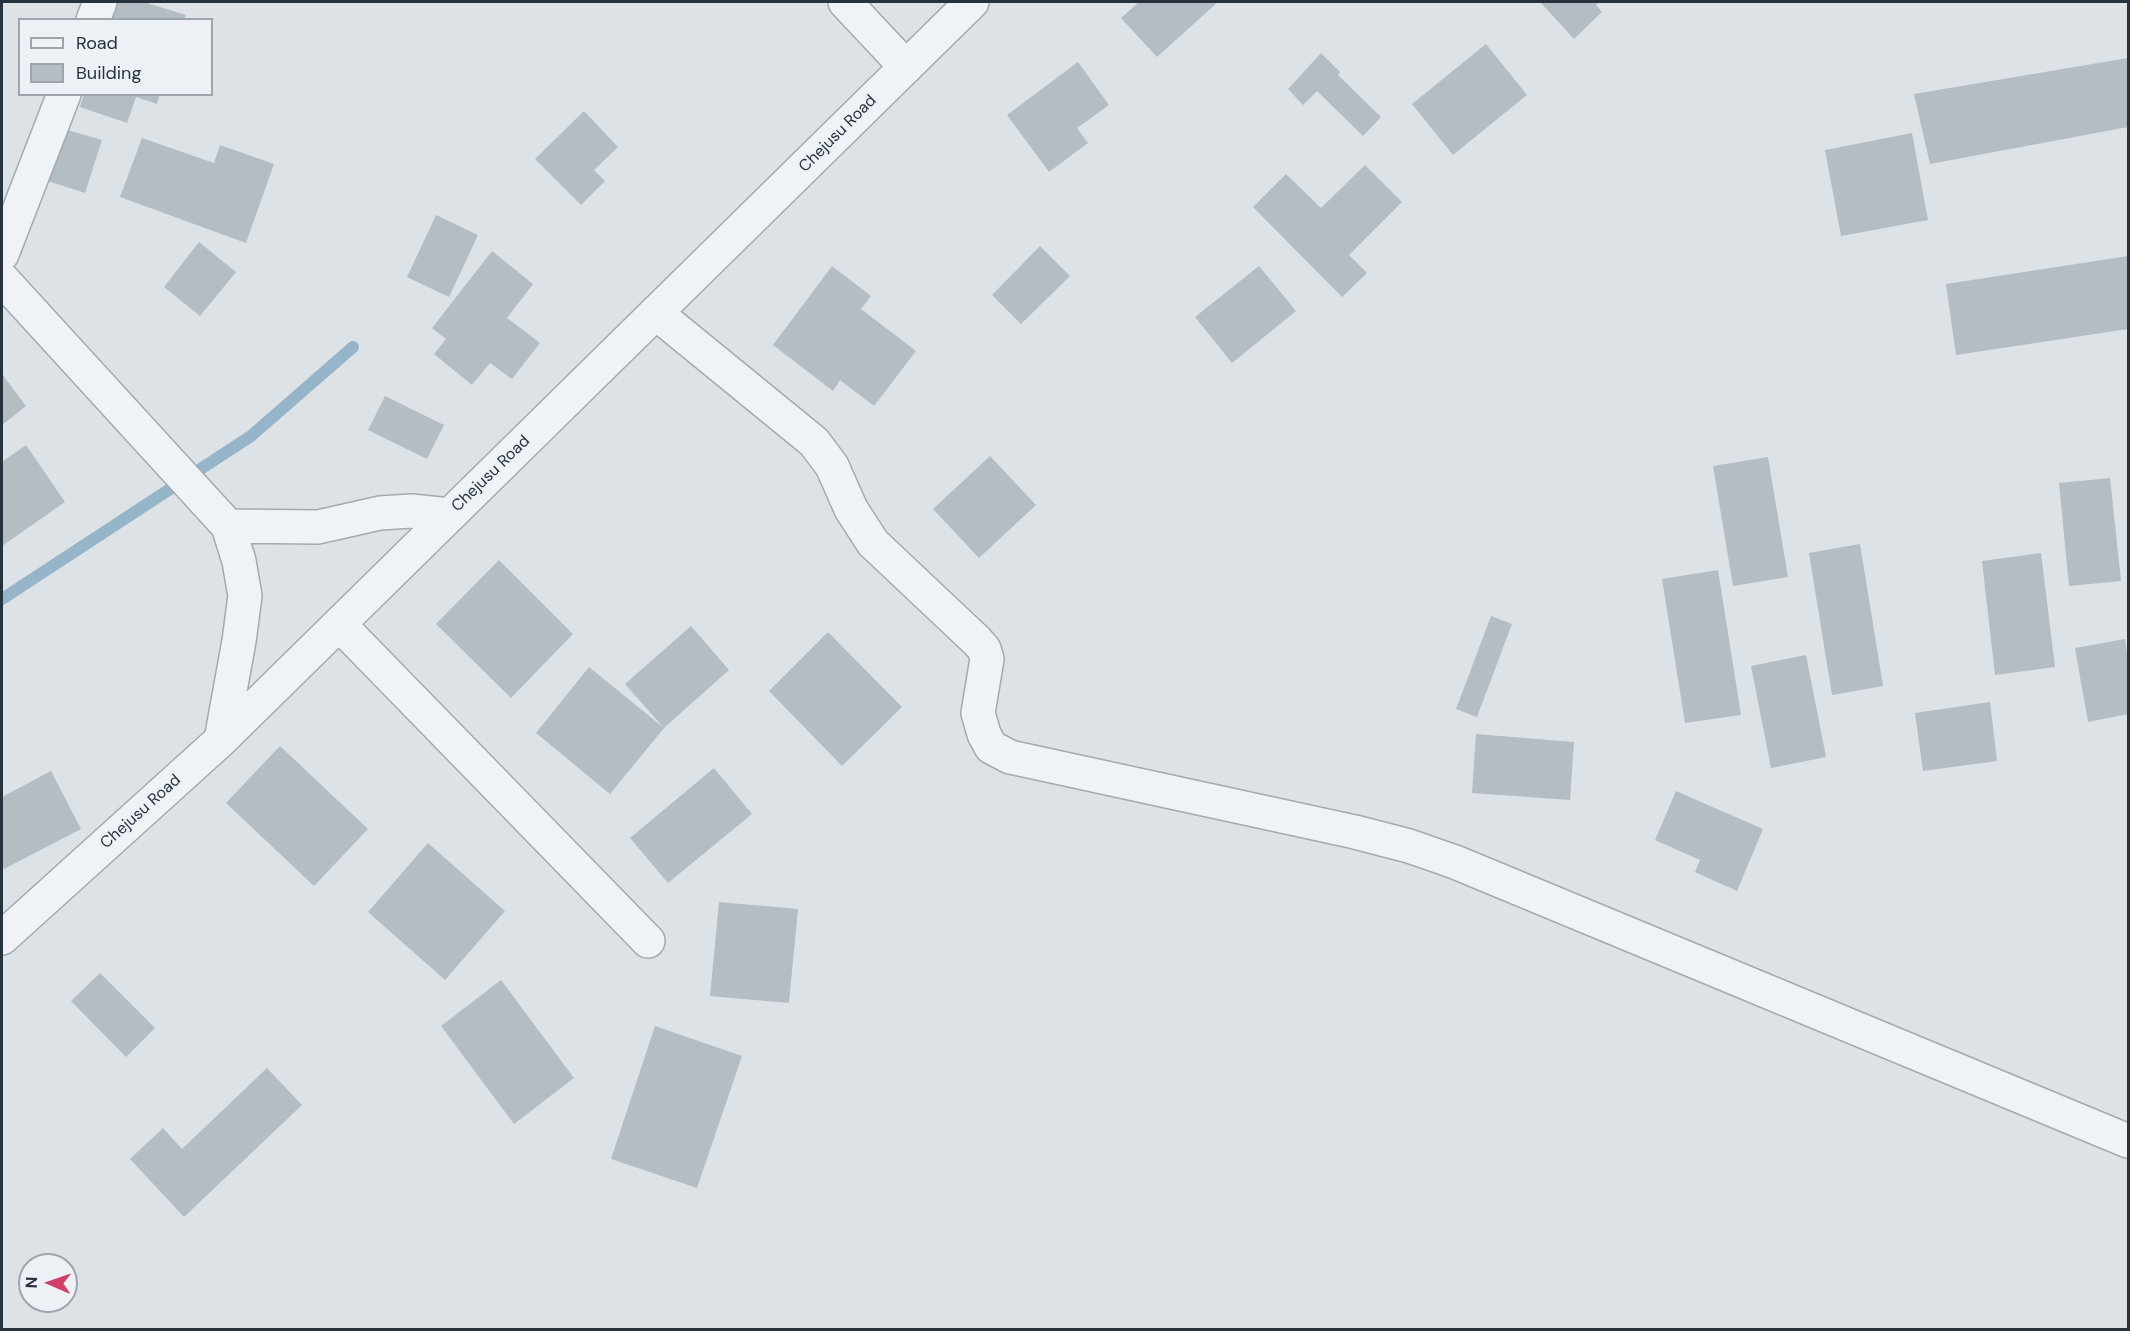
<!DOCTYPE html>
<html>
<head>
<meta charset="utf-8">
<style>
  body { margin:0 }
  #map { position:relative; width:2130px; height:1331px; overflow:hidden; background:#dde2e7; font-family:"DM Sans",sans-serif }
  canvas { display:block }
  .frame { position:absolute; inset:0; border:3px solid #26323e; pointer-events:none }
  .legend { position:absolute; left:18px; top:18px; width:195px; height:78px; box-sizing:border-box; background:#edf1f5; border:2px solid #9da5ac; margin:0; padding:8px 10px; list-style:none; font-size:18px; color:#26323e }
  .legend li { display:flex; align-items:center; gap:12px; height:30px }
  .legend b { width:30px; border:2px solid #9da5ac }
  .north { position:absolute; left:18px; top:1253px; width:60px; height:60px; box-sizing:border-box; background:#edf1f5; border:2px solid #9da5ac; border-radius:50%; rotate:272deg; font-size:16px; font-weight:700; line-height:24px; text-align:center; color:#26323e }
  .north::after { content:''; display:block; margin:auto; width:21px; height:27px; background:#d03f67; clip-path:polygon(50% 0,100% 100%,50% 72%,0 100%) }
</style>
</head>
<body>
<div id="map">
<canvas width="2130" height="1331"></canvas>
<div class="frame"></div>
<ul class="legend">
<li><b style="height:8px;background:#f0f3f6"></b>Road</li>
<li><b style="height:16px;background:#b4bcc4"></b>Building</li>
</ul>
<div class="north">N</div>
</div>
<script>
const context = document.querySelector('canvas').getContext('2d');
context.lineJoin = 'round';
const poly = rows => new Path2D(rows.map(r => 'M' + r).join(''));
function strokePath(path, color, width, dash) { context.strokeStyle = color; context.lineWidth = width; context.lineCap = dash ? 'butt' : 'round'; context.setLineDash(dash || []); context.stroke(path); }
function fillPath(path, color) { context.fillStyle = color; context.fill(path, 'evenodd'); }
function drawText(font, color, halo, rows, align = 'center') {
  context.font = font + ' "DM Sans",sans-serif'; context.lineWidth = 6; context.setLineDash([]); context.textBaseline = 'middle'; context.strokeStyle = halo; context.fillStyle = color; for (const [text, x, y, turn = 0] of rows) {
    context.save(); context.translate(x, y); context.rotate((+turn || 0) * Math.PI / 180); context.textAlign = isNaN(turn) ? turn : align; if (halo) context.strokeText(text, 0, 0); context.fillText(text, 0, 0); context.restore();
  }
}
strokePath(poly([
  [2,599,251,436,353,347]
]), '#97b5c8', 12);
fillPath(poly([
  [116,2,144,2,186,15,184,20,111,20],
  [1139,2,1218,2,1157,57,1121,18],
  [1540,2,1599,2,1596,5,1602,12,1574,39],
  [1486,44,1527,95,1453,155,1412,104],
  [1321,53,1340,72,1338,75,1381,117,1363,136,1317,91,1303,105,1288,89],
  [2128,58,2128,127,1930,164,1914,94],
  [1078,62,1109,105,1077,128,1088,143,1049,172,1007,115],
  [84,94,160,94,157,104,136,97,127,123,80,107],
  [584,111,618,147,594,170,605,181,581,205,535,159],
  [64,129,102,140,85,193,48,181],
  [1912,133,1928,220,1841,236,1825,150],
  [142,138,214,163,220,145,274,164,246,243,120,197],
  [1365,165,1402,202,1349,255,1367,273,1342,297,1253,207,1286,174,1321,208],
  [436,215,478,235,449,297,407,277],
  [199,242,236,272,200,316,164,287],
  [1040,246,1070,276,1021,324,992,295],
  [492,251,533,284,507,318,540,343,512,379,490,363,472,385,434,354,446,339,432,328],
  [2128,256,2128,329,1956,355,1946,284],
  [832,266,871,296,861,309,916,351,874,406,840,380,833,391,773,345],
  [1259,266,1296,311,1232,363,1195,317],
  [2,374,26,406,2,425],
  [385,396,444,425,427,459,368,430],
  [26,445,65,502,2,546,2,462],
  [990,456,1036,505,979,558,933,509],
  [1768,457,1788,577,1733,586,1713,466],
  [2110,478,2121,581,2069,586,2059,483],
  [1860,544,1883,686,1832,695,1809,553],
  [2041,553,2055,667,1995,675,1982,561],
  [499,560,573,634,511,698,436,624],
  [1718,570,1741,715,1685,723,1662,579],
  [1491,616,1512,624,1477,717,1456,709],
  [691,626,729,670,664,728,625,684],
  [828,632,902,707,842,766,769,691],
  [2125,639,2128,661,2128,714,2088,722,2075,648],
  [1806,655,1826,757,1771,768,1751,666],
  [589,667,664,728,610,794,536,733],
  [1990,702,1997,761,1923,771,1915,713],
  [1476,734,1574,742,1570,800,1472,793],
  [280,746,368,829,314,886,226,803],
  [714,768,752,814,668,883,630,838],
  [51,771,81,829,4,869,2,865,2,797],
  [1676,791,1763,829,1737,891,1695,872,1700,860,1655,840],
  [428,843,505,911,445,980,368,912],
  [719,902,798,909,789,1003,710,996],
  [100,973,155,1028,126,1057,71,1001],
  [501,980,574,1078,514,1124,441,1026],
  [655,1026,742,1056,697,1188,611,1159],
  [267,1068,302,1105,184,1217,130,1159,163,1128,182,1149]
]), '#b4bcc4');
const minor = poly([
  [845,2,906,67],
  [93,20,100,2],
  [2,254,64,94],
  [2,279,228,526,239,561,245,596,239,641,221,740],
  [656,313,814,442,832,466,851,509,873,543,977,641,984,649,987,659,978,713,984,734,991,747,1010,757,1355,832,1409,846,1455,862,2128,1141],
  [228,526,318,527,380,513,411,511,450,515],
  [339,624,648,941],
  [2,938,221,740,972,2]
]);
strokePath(minor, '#a2aab1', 36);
strokePath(minor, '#f0f3f6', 33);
drawText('16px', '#26323e', '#edf1f5', [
  ["Chejusu Road",838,134,-45],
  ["Chejusu Road",491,474,-44],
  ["Chejusu Road",141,812,-42]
]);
</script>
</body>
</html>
